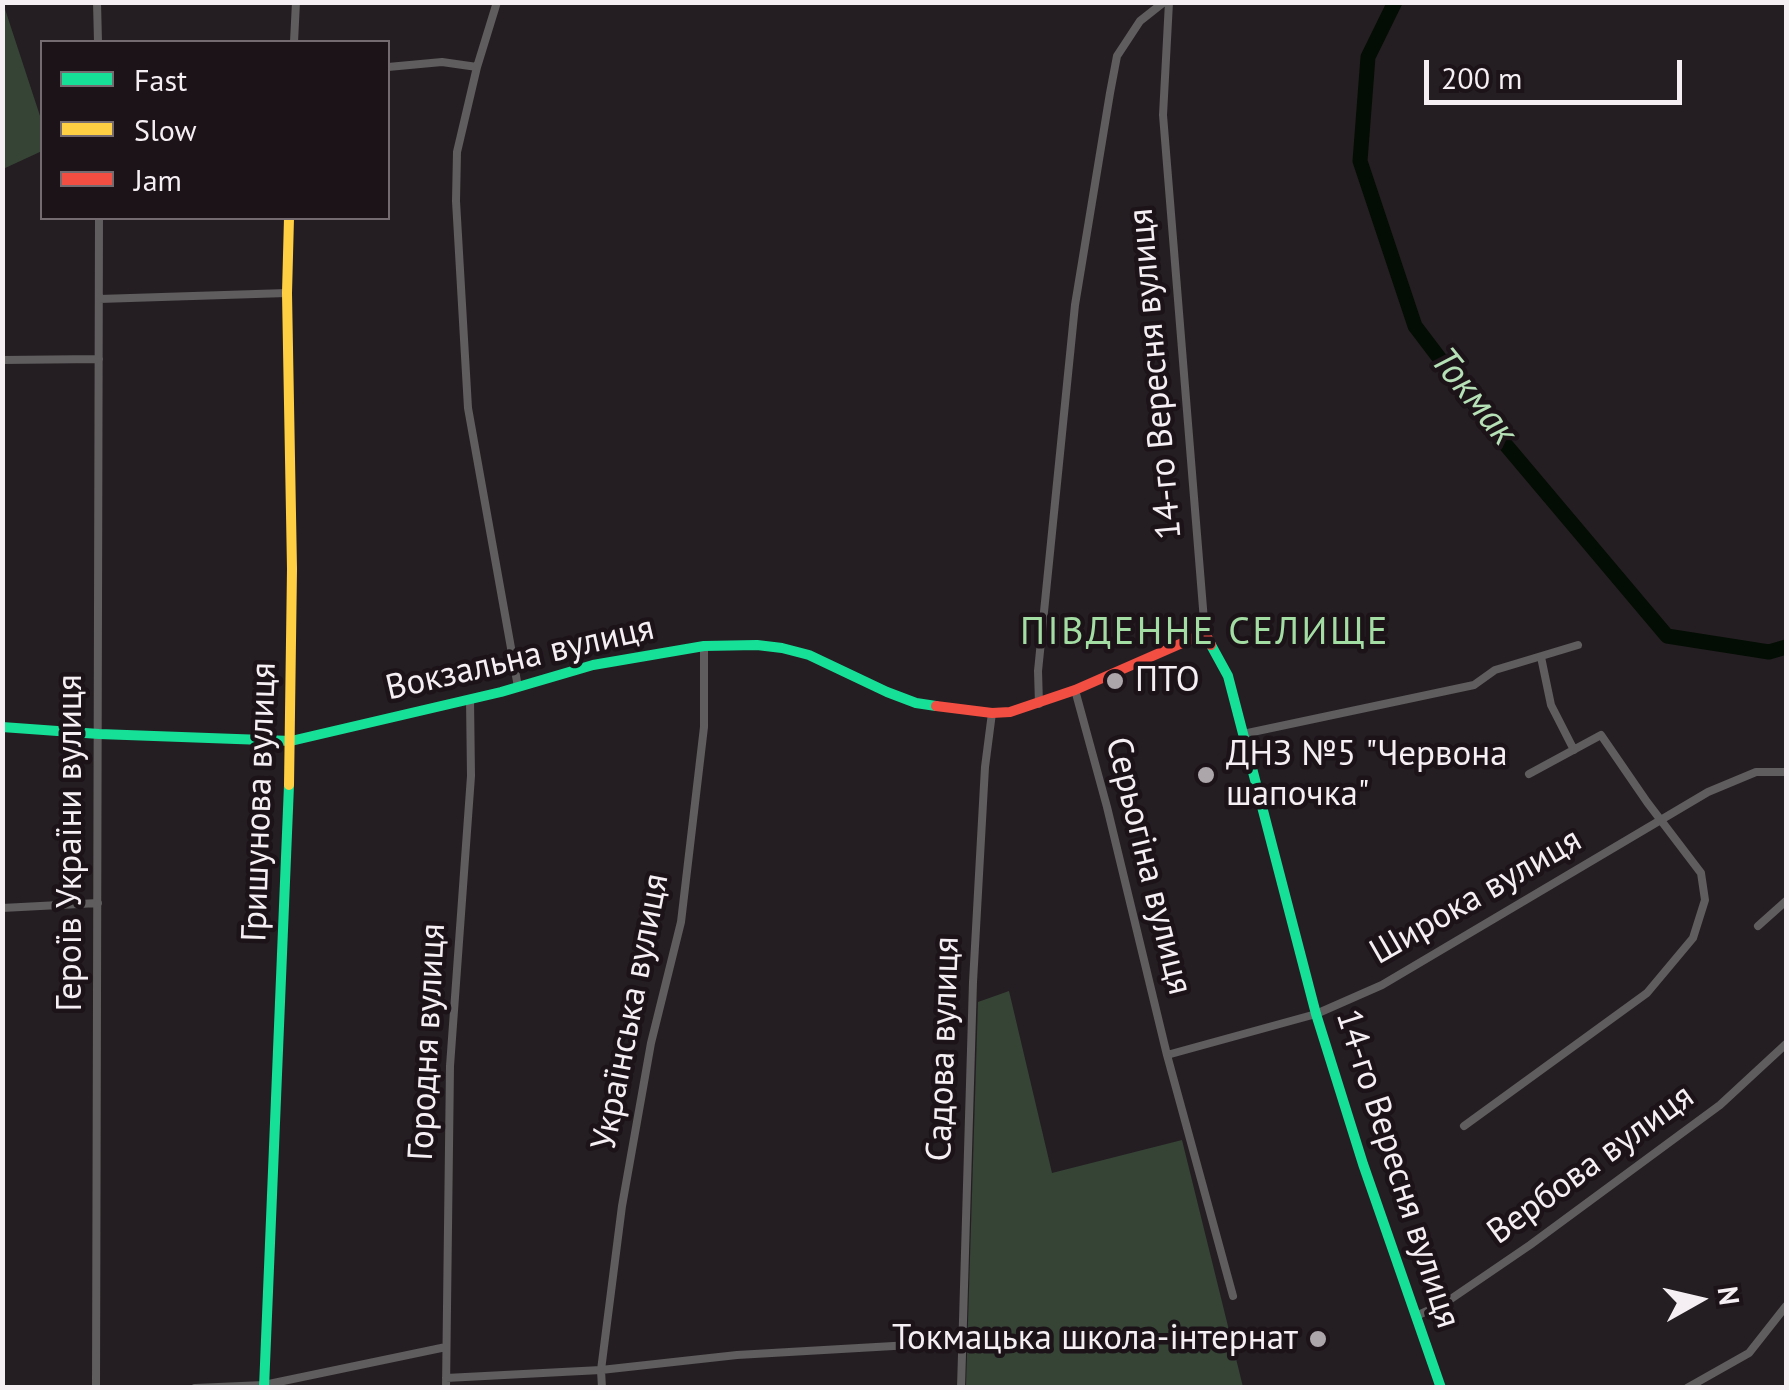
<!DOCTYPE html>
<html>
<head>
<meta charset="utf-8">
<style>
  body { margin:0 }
  #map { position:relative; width:1789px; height:1390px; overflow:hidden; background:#241e22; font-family:"PT Sans",sans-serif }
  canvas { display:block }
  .frame { position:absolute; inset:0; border:5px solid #f5eef3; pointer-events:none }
  .legend { position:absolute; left:40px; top:40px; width:350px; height:180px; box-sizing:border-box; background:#1c1319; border:2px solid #736b70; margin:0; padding:12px 18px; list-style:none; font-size:30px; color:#f5eef3 }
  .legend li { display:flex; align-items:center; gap:20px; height:50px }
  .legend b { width:50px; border:2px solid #736b70 }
  .north { position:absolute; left:1649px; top:1250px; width:100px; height:100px; -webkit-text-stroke:8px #1c1319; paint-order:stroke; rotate:82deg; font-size:28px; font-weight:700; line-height:40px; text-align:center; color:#f5eef3 }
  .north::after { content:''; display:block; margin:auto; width:35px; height:45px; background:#f5eef3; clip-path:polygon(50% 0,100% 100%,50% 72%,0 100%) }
  .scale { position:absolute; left:1424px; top:60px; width:258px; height:45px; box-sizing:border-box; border:5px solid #f5eef3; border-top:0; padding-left:12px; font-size:30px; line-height:35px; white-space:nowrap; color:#f5eef3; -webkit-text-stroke:8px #1c1319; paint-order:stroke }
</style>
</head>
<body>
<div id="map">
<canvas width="1789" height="1390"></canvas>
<div class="frame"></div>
<ul class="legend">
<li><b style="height:12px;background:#16e098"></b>Fast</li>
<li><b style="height:12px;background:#ffcf43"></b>Slow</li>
<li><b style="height:12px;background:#f24e42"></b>Jam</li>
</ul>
<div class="north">N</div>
<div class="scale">200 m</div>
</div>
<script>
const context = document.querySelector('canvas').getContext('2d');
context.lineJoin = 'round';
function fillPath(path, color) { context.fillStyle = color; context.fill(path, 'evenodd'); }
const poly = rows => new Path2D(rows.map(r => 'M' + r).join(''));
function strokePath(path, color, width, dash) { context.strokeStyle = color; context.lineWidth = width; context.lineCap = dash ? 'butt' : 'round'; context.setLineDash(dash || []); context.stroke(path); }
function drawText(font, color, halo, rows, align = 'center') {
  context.font = font + ' "PT Sans",sans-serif'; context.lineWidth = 9; context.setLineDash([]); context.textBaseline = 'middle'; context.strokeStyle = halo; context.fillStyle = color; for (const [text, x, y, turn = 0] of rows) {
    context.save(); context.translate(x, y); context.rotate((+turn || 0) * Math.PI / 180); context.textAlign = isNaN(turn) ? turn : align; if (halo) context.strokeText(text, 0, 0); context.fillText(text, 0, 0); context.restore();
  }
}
fillPath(poly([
  [3,3,42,122,42,151,3,169],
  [1009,991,1052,1173,1182,1140,1243,1387,966,1387,978,1002]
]), '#364436');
strokePath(poly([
  [1395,2,1368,57,1360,161,1415,326,1500,438,1667,636,1769,652,1786,647]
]), '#030d03', 15);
strokePath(poly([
  [97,2,98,42],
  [497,2,477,67,457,152,456,201,468,408,518,687],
  [1169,2,1163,115,1205,633],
  [294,42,296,2],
  [388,67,442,62,477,67],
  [99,299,287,293],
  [2,360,99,359],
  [1541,657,1551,705,1574,750],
  [1075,690,1107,807,1167,1055,1233,1296],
  [1039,704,1038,671,1075,305,1110,93,1117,56,1140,21,1164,2],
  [1243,734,1474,685,1495,670,1578,645],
  [2,908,98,903],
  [1758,926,1786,901],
  [1167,1055,1316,1014,1382,985,1708,792,1756,772,1786,772],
  [1464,1126,1647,993,1693,938,1705,900,1701,873,1647,802,1601,735,1529,774],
  [1416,1316,1445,1303,1530,1245,1720,1105,1786,1044],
  [446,1378,601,1370,737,1355,963,1342],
  [96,1388,99,218],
  [195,1388,264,1385,446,1347],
  [446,1388,450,1066,471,776,470,699],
  [602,1388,601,1370,622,1206,651,1043,681,922,704,727,704,646],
  [961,1388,973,982,985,767,992,713],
  [1687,1388,1749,1353,1786,1306]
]), '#5f5d5e', 8);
strokePath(poly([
  [1211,645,1228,676,1316,1014,1363,1164,1441,1388],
  [2,727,99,734,291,741,501,692,593,665,704,646,757,645,782,648,809,655,887,692,916,703,936,706],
  [264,1388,289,785]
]), '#16e098', 10);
strokePath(poly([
  [289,218,287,293,292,569,289,785]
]), '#ffcf43', 10);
strokePath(poly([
  [936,706,992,713,1010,712,1075,690,1205,633,1211,645]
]), '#f24e42', 10);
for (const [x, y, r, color] of [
  [1115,681,10,"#aca5aa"],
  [1206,775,10,"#aca5aa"],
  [1318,1339,10,"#aca5aa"]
]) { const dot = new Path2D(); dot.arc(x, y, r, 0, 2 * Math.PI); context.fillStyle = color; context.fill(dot); strokePath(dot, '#1c1319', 4); }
drawText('35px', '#f5eef3', '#1c1319', [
  ["14-го Вересня вулиця",1156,374,-95],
  ["Вокзальна вулиця",520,659,-13],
  ["Гришунова вулиця",260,802,-88],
  ["Героїв України вулиця",71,843,-90],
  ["Серьогіна вулиця",1148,866,76],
  ["Широка вулиця",1476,897,-30],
  ["Українська вулиця",631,1012,-79],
  ["Городня вулиця",428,1042,-87],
  ["Садова вулиця",944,1049,-88],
  ["Вербова вулиця",1591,1165,-36],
  ["14-го Вересня вулиця",1397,1169,72]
]);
drawText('35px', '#f5eef3', '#1c1319', [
  ["ПТО",1135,681],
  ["ДНЗ №5 \"Червона",1226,755],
  ["шапочка\"",1226,795],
  ["Токмацька школа-інтернат",1298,1339,"right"]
], 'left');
drawText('italic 38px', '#b6e0b6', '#1c1319', [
  ["Токмак",1473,397,51]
]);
context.letterSpacing = '2.5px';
drawText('38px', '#a3dda3', '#1c1319', [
  ["ПІВДЕННЕ СЕЛИЩЕ",1205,633]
]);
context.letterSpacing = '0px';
</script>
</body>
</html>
